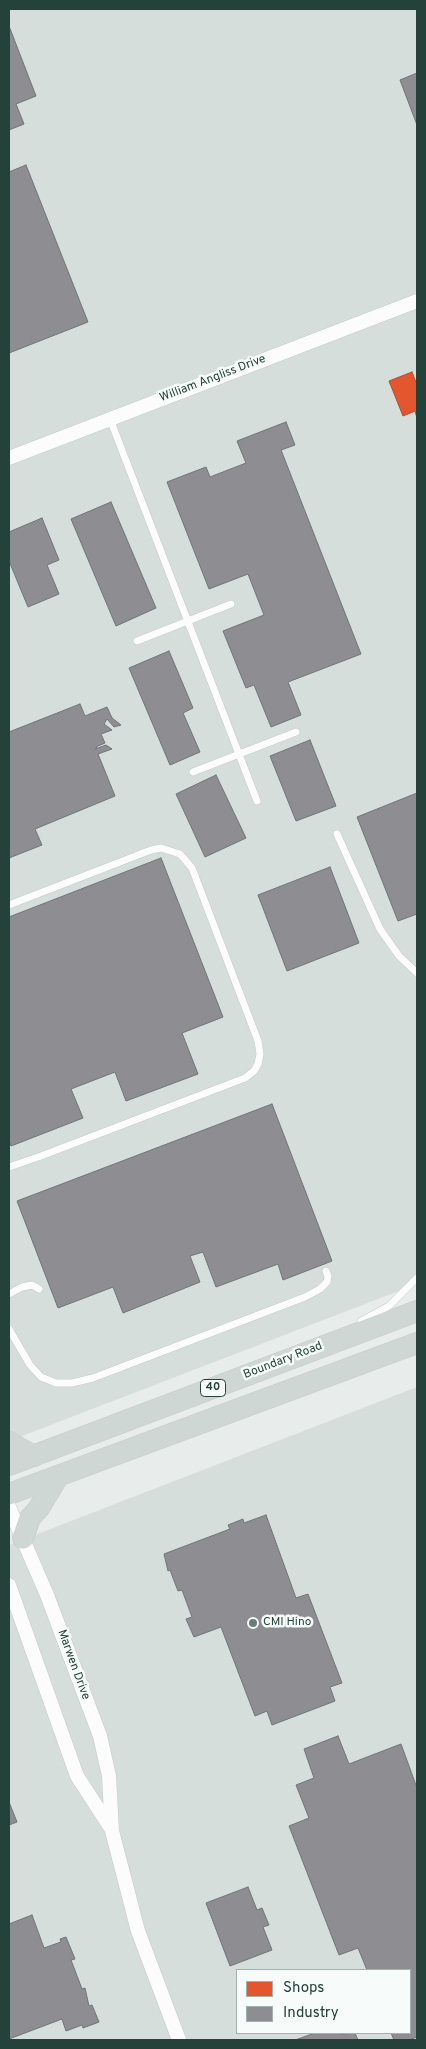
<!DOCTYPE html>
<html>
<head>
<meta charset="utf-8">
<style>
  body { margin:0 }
  #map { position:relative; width:426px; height:2049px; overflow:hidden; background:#e8edeb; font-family:Overpass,sans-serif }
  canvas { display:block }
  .frame { position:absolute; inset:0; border:10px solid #24423a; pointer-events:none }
  .legend { position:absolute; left:236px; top:1969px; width:175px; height:65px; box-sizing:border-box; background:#f7fbf9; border:1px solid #a3b1ad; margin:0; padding:6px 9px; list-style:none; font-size:15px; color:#24423a }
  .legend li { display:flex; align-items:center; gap:10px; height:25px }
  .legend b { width:25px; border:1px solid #a3b1ad }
</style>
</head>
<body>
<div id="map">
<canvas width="426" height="2049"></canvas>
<div class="frame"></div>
<ul class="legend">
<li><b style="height:14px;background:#e4572e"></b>Shops</li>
<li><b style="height:14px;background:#8d8d92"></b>Industry</li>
</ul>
</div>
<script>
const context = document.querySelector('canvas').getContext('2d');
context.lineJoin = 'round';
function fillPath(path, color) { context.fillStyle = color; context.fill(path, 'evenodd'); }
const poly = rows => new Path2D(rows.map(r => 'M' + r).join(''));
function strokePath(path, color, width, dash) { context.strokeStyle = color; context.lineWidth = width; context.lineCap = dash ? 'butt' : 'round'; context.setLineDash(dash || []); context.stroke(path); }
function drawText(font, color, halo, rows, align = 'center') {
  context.font = font + ' Overpass,sans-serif'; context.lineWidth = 5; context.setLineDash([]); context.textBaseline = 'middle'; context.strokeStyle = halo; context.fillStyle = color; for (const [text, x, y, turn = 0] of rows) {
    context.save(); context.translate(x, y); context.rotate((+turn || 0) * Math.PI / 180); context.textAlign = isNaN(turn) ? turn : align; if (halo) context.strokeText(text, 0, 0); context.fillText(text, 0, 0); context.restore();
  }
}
fillPath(poly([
  [9,9,417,9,417,1284,9,1441],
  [417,1387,417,2040,9,2040,9,1545],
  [237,1970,410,1970,410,2033,237,2033]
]), '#d6dedb');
const shops = poly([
  [412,372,417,385,417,418,415,411,403,416,389,381,412,372]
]);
fillPath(shops, '#e4572e');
strokePath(shops, '#aa5132', 1);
const industry = poly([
  [9,26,36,96,16,104,24,124,9,130,9,26],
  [417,73,417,125,400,80,417,73],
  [26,165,88,322,9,353,9,172,26,165],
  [286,422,295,445,281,450,361,654,288,682,301,715,271,727,254,685,246,688,223,631,264,615,248,574,209,589,167,482,206,467,210,477,246,463,237,441,286,422],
  [111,502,156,608,116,626,71,519,111,502],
  [42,518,59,560,47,565,59,594,28,607,9,561,9,532,42,518],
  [169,651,193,708,183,713,200,752,170,765,129,668,169,651],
  [80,704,85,716,107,707,112,718,121,725,114,727,107,719,104,724,112,730,101,734,105,743,98,746,95,749,106,745,112,749,98,754,115,796,35,829,42,845,9,858,9,732,80,704],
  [310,740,336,806,296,821,270,756,310,740],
  [216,775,246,838,205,857,176,794,216,775],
  [417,793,417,914,398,921,357,817,417,793],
  [161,858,223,1017,182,1033,198,1074,126,1101,115,1072,71,1089,83,1118,11,1146,9,1140,9,917,161,858],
  [330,867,359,943,287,971,258,895,330,867],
  [272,1104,332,1261,283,1280,278,1264,216,1287,203,1252,190,1256,200,1282,123,1313,113,1287,58,1308,17,1201,272,1104],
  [266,1515,296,1598,308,1594,342,1683,330,1687,335,1701,272,1725,267,1711,255,1716,221,1627,194,1637,186,1619,192,1617,182,1590,178,1591,170,1570,168,1571,164,1554,230,1529,228,1525,243,1519,244,1523,266,1515],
  [338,1736,349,1764,401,1744,417,1788,417,2037,409,2040,394,2040,391,2033,410,2033,410,1970,367,1970,358,1948,339,1955,289,1826,309,1818,296,1785,314,1778,304,1749,338,1736],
  [9,1802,17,1822,9,1825,9,1802],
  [248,1887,257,1910,262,1908,269,1925,263,1927,272,1950,230,1966,206,1903,248,1887],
  [32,1915,44,1948,61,1942,60,1939,66,1937,75,1959,71,1960,82,1989,85,1988,89,2006,92,2005,99,2022,83,2028,82,2025,66,2031,62,2019,9,2039,9,1924,32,1915],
  [315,2033,341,2033,341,2034,355,2033,358,2040,295,2040,315,2033]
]);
fillPath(industry, '#8d8d92');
strokePath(industry, '#6e7678', 1);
const service = poly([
  [110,419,257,801],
  [137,641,231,604],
  [193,772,296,732],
  [337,834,380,929,399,956,417,973],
  [9,905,151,850,161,848,180,854,192,868,258,1041,260,1054,258,1064,254,1071,245,1078,41,1156,9,1167],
  [9,1294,22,1287,32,1285,39,1289],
  [361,1321,389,1306,417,1278],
  [9,1329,30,1365,41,1377,56,1383,72,1383,93,1378,305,1297,320,1289,327,1282,328,1276,326,1271]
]);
const minor = poly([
  [9,458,417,301],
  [9,1507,47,1595,100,1736,109,1776,112,1831,138,1931,179,2040],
  [9,1585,77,1776,112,1830]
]);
const primary = poly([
  [9,1442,34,1456],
  [9,1465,417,1311],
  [9,1494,417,1343],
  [23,1538,30,1518,39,1508,57,1478]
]);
strokePath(service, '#c5cac8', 8);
strokePath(minor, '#c5cac8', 15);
strokePath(primary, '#c3ccc9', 22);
strokePath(service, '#fcfcfc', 7);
strokePath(minor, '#fcfcfc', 14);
strokePath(primary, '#cfd7d5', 21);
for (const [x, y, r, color] of [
  [253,1623,5,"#697e78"]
]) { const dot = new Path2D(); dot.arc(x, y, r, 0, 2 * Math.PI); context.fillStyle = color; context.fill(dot); strokePath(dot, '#f7fbf9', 2); }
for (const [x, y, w] of [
  [213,1388,25]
]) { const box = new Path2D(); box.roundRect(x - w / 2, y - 8.5, w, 17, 4); context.fillStyle = '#f7fbf9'; context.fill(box); strokePath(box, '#24423a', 1); }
drawText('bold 11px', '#24423a', null, [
  ["40",213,1388]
]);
drawText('12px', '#24423a', '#f7fbf9', [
  ["William Angliss Drive",213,379,-21],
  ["Boundary Road",283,1361,-21],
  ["Marwen Drive",73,1665,70]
]);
drawText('12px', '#24423a', '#f7fbf9', [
  ["CMI Hino",263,1623]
], 'left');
</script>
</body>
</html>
